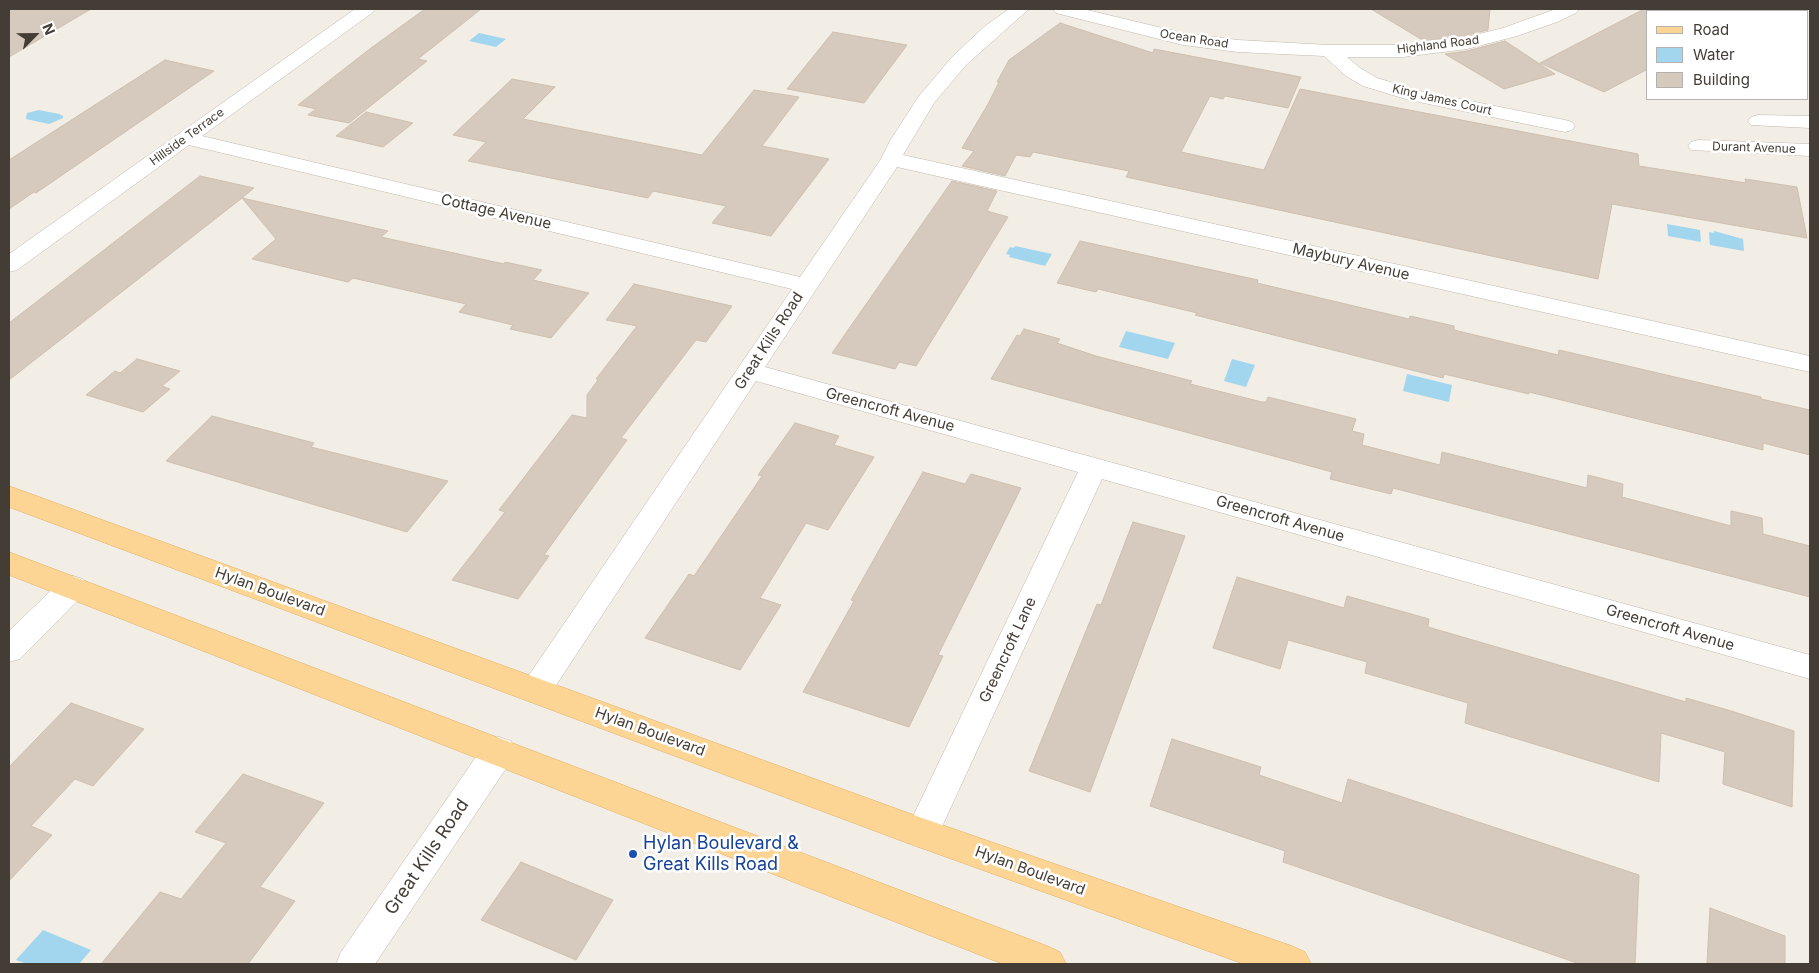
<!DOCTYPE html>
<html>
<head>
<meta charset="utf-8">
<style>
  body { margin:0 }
  #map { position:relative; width:1819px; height:973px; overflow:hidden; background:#f2ede5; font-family:Inter,sans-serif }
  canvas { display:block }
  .frame { position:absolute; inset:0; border:10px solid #443d35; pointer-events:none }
  .legend { position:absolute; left:1646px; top:10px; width:162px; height:90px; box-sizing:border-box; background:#fff; border:1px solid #b4b1ae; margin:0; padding:6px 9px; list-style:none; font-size:15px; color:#443d35 }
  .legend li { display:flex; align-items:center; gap:10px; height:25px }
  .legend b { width:25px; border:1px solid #b4b1ae }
  .north { position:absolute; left:10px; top:10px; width:50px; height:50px; -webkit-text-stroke:4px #fff; paint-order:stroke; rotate:67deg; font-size:14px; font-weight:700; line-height:20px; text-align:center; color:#443d35 }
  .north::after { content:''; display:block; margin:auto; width:18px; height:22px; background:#443d35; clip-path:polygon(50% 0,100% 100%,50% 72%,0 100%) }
</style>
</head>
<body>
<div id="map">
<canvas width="1819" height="973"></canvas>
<div class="frame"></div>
<ul class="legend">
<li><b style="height:6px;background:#fcd594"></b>Road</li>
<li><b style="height:14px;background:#a2d6ee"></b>Water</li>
<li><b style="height:14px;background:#d6cabe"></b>Building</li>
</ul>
<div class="north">N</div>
</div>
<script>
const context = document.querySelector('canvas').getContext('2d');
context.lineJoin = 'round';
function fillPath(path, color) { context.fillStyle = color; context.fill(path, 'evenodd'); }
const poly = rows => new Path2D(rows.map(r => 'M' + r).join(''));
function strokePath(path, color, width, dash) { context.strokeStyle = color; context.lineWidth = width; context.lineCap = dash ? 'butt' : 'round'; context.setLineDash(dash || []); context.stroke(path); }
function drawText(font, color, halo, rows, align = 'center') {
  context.font = font + ' Inter,sans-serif'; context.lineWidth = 5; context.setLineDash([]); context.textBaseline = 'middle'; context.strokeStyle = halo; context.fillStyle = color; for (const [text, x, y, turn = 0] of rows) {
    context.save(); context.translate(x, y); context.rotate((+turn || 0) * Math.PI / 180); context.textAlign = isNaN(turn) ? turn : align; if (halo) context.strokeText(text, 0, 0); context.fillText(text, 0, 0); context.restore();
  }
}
fillPath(poly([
  [479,33,506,39,496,47,469,41],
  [39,110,59,114,63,116,63,118,49,124,26,119,27,113],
  [1667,224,1700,230,1701,242,1668,236],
  [1714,231,1743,239,1744,251,1710,245,1709,232,1714,233],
  [1015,246,1052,254,1045,266,1009,257,1010,255,1006,254,1010,247,1014,248],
  [1126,331,1175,343,1168,359,1119,347],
  [1232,359,1255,365,1246,387,1224,381],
  [1407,374,1452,385,1449,402,1403,391],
  [43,930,91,950,79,964,27,964,16,960]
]), '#a2d6ee');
const building = poly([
  [9,9,91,9,9,57,9,9],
  [425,9,481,9,418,59,427,61,349,123,308,115,316,109,298,105,371,48,425,9],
  [1371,9,1490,9,1488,30,1467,35,1424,41,1371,9],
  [1644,9,1648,9,1648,69,1604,92,1540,63,1644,9],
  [1060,23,1153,53,1154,49,1301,77,1288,108,1225,96,1223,99,1210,96,1181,152,1264,170,1300,89,1638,154,1639,166,1746,183,1745,179,1797,187,1807,238,1612,204,1598,279,1126,177,1129,171,1033,152,1030,157,1016,155,1005,176,962,166,974,151,962,148,988,104,999,82,997,82,1009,60,1060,23],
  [833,32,907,45,864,103,787,89,833,32],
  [1505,41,1555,74,1504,89,1445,54,1467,51,1505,41],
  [165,60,214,71,36,193,34,192,9,209,9,160,165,60],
  [512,79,555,87,523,119,702,155,754,90,799,97,762,146,829,159,771,236,712,223,726,206,653,191,648,198,468,161,486,142,453,135,512,79],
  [366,112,413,123,383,147,336,136,366,112],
  [200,176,254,188,242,198,388,231,381,237,504,264,505,262,542,270,533,280,589,293,551,338,510,329,513,325,459,312,466,304,353,278,348,282,252,259,276,239,242,198,9,380,9,323,200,176],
  [952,181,997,191,987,211,1008,217,916,366,899,362,895,369,832,353,952,181],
  [1080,241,1258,280,1257,283,1409,319,1410,316,1454,326,1454,330,1558,355,1559,350,1761,397,1761,399,1810,410,1810,455,1763,443,1763,450,1529,392,1529,394,1444,374,1443,378,1195,315,1197,313,1098,289,1096,292,1057,283,1080,241],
  [634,284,732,306,706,342,696,340,621,438,627,440,544,555,549,556,518,599,452,580,505,512,499,510,572,415,587,418,587,395,598,380,596,379,637,326,606,320,634,284],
  [1024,329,1060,339,1057,343,1096,356,1192,381,1190,384,1262,402,1266,402,1268,397,1356,419,1352,431,1364,434,1362,445,1440,465,1442,452,1587,488,1588,475,1623,484,1622,497,1731,526,1731,511,1762,518,1763,534,1810,546,1810,597,1393,488,1391,494,1330,479,1332,472,991,379,1017,335,1020,336,1024,329],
  [137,359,180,371,162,386,170,389,143,412,86,395,115,371,120,373,137,359],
  [212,416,314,443,311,447,448,481,407,532,166,461,212,416],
  [795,423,839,436,834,445,874,457,828,530,806,523,760,598,781,605,740,670,645,638,689,574,694,576,762,476,758,475,795,423],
  [923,472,965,484,971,474,1021,488,938,655,943,656,909,727,803,692,854,601,851,600,923,472],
  [1133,522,1185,536,1090,792,1029,771,1097,604,1101,605,1133,522],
  [1237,577,1344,608,1347,596,1429,619,1428,627,1686,702,1686,698,1728,710,1794,731,1792,807,1723,784,1725,752,1661,733,1659,782,1465,723,1468,703,1365,673,1367,662,1288,640,1280,669,1213,648,1237,577],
  [71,703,144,729,93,786,75,779,31,826,52,835,9,881,9,767,71,703],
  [1172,739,1261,767,1259,775,1342,803,1348,779,1639,875,1635,964,1580,964,1283,862,1285,851,1150,806,1172,739],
  [243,774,324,803,260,887,295,901,248,964,101,964,160,892,181,899,226,843,195,832,243,774],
  [521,862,613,900,576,960,481,920,521,862],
  [1710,908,1785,936,1785,964,1707,964,1710,908]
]);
fillPath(building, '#d6cabe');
strokePath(building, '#cebfae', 1);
const minor = poly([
  [355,9,375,9,372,13,202,136,800,277,881,159,891,139,919,96,952,57,985,26,1009,9,1029,9,966,65,934,103,903,155,1810,356,1810,372,897,167,765,367,1810,655,1810,679,1102,479,934,844,922,848,910,844,905,833,1078,472,756,381,547,699,536,703,525,699,520,690,525,681,792,289,189,145,17,270,9,272,9,254,355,9],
  [1053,9,1083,9,1183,33,1238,40,1329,45,1403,45,1467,37,1503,28,1556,9,1579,9,1576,13,1557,22,1517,36,1467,49,1403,57,1347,57,1360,68,1377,78,1420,91,1565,120,1572,122,1575,126,1572,130,1565,132,1409,100,1363,86,1346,76,1324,56,1238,52,1183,45,1056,13,1053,9],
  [1758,115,1810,116,1810,128,1751,125,1748,121,1751,117,1758,115],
  [1698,140,1810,144,1810,156,1691,150,1688,146,1691,142,1698,140],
  [73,576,83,579,88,587,83,595,20,659,9,662,9,631,63,579,73,576],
  [499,737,511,741,515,751,511,761,375,964,336,964,341,952,487,741,499,737]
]);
const primary = poly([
  [9,486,922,818,1292,946,1305,952,1311,964,1244,964,910,844,9,507,9,486],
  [9,552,1047,946,1060,952,1066,964,1003,964,9,575,9,552]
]);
strokePath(minor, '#c0b7ab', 1);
strokePath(primary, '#e1b064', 1);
fillPath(minor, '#fff');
fillPath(primary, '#fcd594');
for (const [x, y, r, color] of [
  [633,854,5,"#1a4fb4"]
]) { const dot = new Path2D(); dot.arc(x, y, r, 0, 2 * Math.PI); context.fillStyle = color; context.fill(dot); strokePath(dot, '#fff', 2); }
drawText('12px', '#443d35', '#fff', [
  ["Ocean Road",1194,39,9],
  ["Highland Road",1438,45,-7],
  ["King James Court",1442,100,13],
  ["Hillside Terrace",187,137,-36],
  ["Durant Avenue",1754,148,2]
]);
drawText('15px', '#443d35', '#fff', [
  ["Cottage Avenue",496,212,13],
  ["Maybury Avenue",1351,262,13],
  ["Great Kills Road",769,341,-57],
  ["Greencroft Avenue",890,410,15],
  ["Greencroft Avenue",1280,519,16],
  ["Hylan Boulevard",270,592,20],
  ["Greencroft Avenue",1670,628,16],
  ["Greencroft Lane",1008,650,-65],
  ["Hylan Boulevard",650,732,20],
  ["Hylan Boulevard",1030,871,20]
]);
drawText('18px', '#164399', '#fff', [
  ["Hylan Boulevard &",643,844],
  ["Great Kills Road",643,865]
], 'left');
drawText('18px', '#443d35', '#fff', [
  ["Great Kills Road",427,857,-56]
]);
</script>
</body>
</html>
